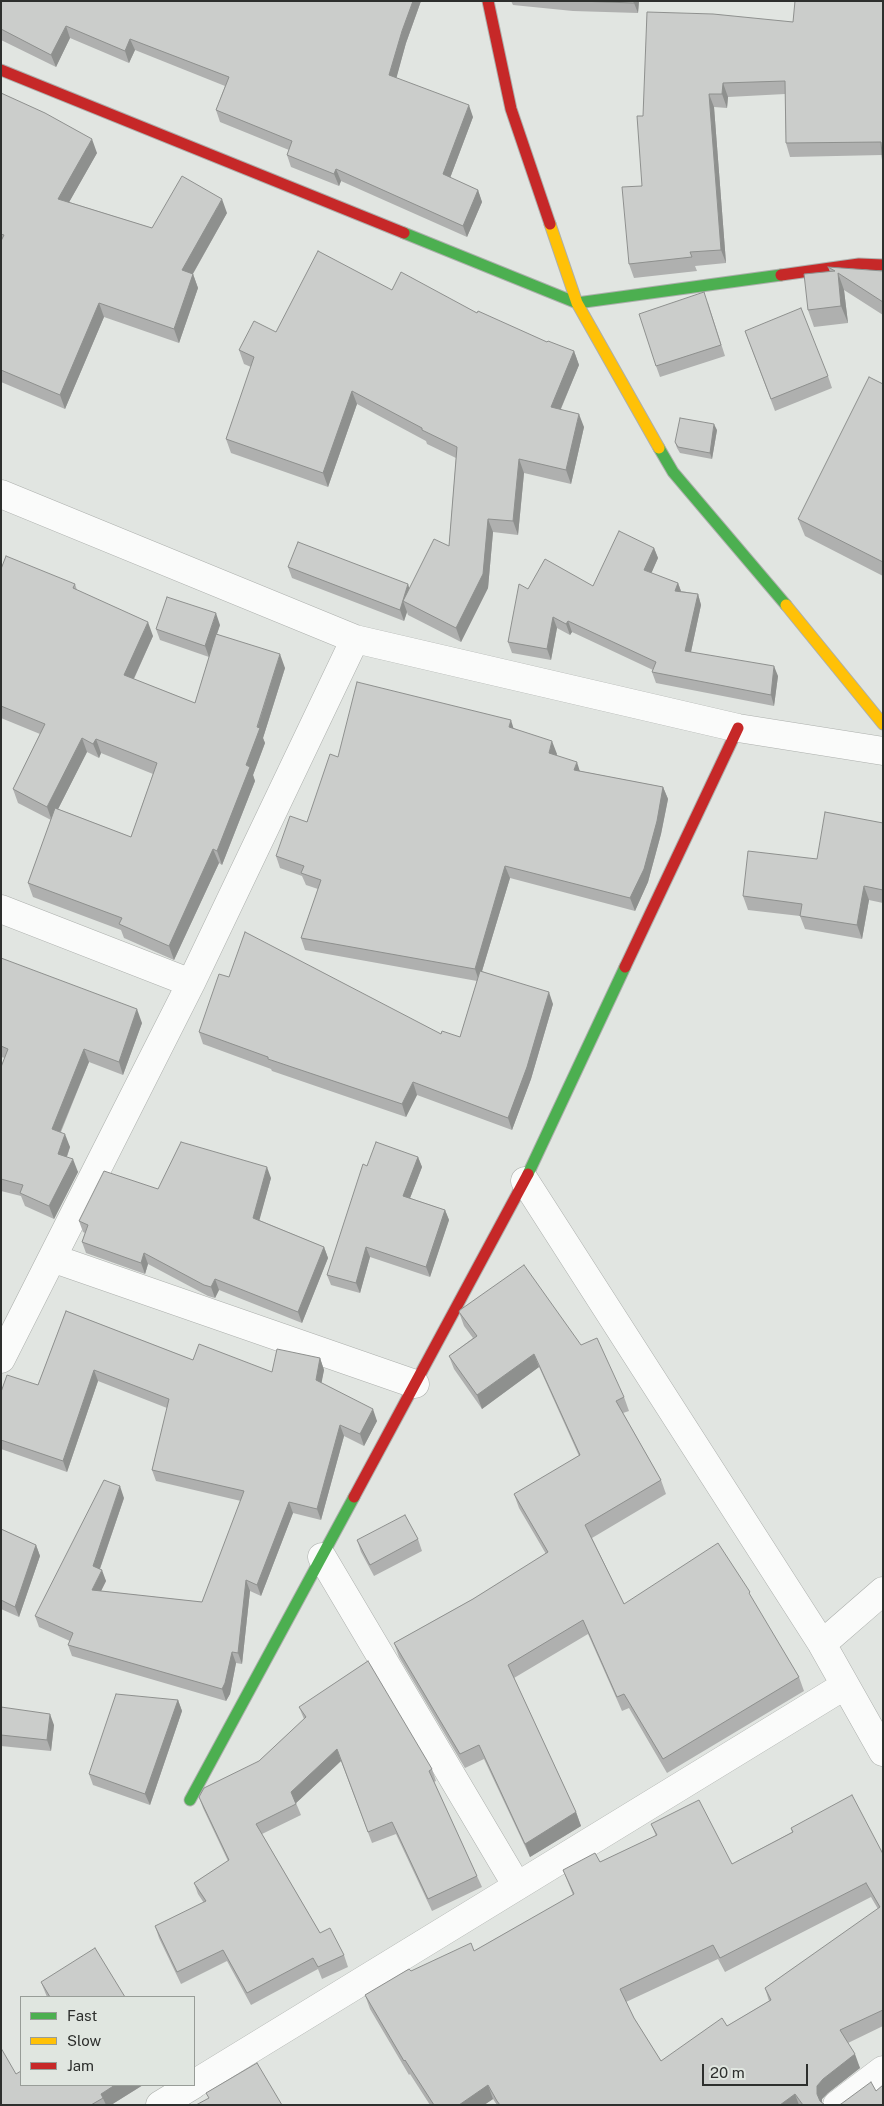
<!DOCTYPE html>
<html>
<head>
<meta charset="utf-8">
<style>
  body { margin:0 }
  #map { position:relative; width:884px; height:2106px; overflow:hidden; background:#e1e5e1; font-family:"Public Sans",sans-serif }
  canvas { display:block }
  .frame { position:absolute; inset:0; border:2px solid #2d2f2d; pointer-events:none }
  .legend { position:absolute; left:20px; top:1996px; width:175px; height:90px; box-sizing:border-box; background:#e0e6e0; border:1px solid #989d98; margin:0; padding:6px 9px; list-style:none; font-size:15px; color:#2d2f2d }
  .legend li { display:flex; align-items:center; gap:10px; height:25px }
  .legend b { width:25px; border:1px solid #989d98 }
  .scale { position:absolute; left:702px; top:2064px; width:106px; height:22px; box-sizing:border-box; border:2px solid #2d2f2d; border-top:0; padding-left:6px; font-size:15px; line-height:18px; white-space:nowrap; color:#2d2f2d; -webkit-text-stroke:4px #e0e6e0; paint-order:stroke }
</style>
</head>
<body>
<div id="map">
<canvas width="884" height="2106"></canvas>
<div class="frame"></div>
<ul class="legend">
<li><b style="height:6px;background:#4caf50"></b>Fast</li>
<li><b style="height:6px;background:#ffc107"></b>Slow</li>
<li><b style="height:6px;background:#c62828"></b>Jam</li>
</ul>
<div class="scale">20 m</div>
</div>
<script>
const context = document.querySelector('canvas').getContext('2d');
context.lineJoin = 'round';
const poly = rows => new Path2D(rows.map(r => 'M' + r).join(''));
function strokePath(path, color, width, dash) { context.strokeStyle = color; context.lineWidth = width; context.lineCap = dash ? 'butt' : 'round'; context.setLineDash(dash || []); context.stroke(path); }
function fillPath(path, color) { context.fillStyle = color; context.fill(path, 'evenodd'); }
const street = poly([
  [1,494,355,639,738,728,883,751],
  [1,909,191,983],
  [525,1181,822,1644,883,1752],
  [52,1258,415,1384],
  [1,1359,191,983,355,639],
  [322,1557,517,1886],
  [822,1644,883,1591],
  [194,2084,844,1686],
  [160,2105,193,2085],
  [837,2105,883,2070]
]);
const fast = poly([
  [404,233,577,303,781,275],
  [659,448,673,472,786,605],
  [528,1174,625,967],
  [190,1800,354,1497]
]);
const slow = poly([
  [550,224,577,303,659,448],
  [786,605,883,724]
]);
const jam = poly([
  [488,1,511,109,550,224],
  [1,70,404,233],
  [781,275,859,264,883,265],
  [625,967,738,728],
  [354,1497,528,1174]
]);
strokePath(street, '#acafac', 29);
strokePath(fast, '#acafac', 13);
strokePath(slow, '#acafac', 13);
strokePath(jam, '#acafac', 13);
strokePath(street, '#fafbfa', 28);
strokePath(fast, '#4caf50', 11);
strokePath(slow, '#ffc107', 11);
strokePath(jam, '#c62828', 11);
fillPath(poly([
  [1,1,421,1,406,43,396,78,473,117,450,178,478,190,482,202,467,237,341,181,339,186,291,167,287,155,289,150,220,122,216,110,225,86,135,50,129,63,70,38,56,67,1,40],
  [511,1,639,1,638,13,573,11,513,5],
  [883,1,882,155,790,157,786,143,785,94,728,97,727,108,714,107,726,263,695,266,697,271,634,278,629,264,642,186,643,116,793,22],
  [1,93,97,153,69,202,152,228,227,213,193,274,198,288,179,343,104,317,65,409,1,382],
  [828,267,883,271,883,315,844,290,848,323,814,327,808,310,830,272],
  [392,290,477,313,547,342,574,351,579,365,561,409,584,427,571,484,524,473,518,535,493,532,488,588,461,642,408,615,407,612,404,621,292,578,288,567,410,588,449,546,456,458,427,444,426,441,357,404,328,487,231,453,226,439,251,367,244,364,239,350,276,332],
  [708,303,725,356,660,377,656,366],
  [745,331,828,376,832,388,775,411],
  [883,384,883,576,805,536,798,519],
  [717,430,712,459,680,453,677,448,675,442],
  [654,548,658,558,651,573,678,583,681,591,698,594,701,605,691,652,778,676,774,706,656,683,652,672,653,670,572,632,570,635,557,628,551,660,512,653,508,642,528,589,593,586],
  [1,569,75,584,77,590,153,636,134,679,195,703,209,657,160,640,156,629,220,625,217,634,285,668,263,738,265,743,253,775,255,781,222,865,219,863,174,960,124,938,121,930,33,897,28,883,51,820,18,803,13,789,40,734,1,718],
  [87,752,99,758,101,753,153,774,131,837,58,809],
  [514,728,557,754,556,755,580,771,663,787,668,799,661,834,648,882,635,911,510,878,482,971,553,1004,531,1079,512,1130,417,1095,406,1117,272,1071,271,1069,203,1044,199,1032,229,977,441,1034,460,1037,477,981,305,950,301,938,318,889,306,885,302,876,280,868,276,856,307,822,338,757],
  [883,823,883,903,869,900,862,939,805,929,800,916,748,910,743,896,817,859],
  [1,958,142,1023,123,1075,89,1062,61,1132,70,1147,67,1157,78,1172,54,1219,25,1206,21,1196,1,1191,1,1067,5,1058,1,1057],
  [418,1157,422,1167,410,1198,445,1210,449,1220,430,1277,370,1257,360,1293,331,1285,327,1275,367,1166],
  [271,1178,259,1220,324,1247,328,1258,302,1323,219,1290,215,1298,208,1296,148,1264,145,1274,86,1253,82,1242,85,1233,83,1232,79,1221,158,1189],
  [66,1311,193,1360,272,1372,320,1358,324,1370,321,1383,377,1421,364,1446,344,1436,321,1520,293,1513,261,1596,250,1591,242,1664,236,1663,230,1694,226,1701,72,1656,68,1645,70,1641,39,1627,35,1616,124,1498,100,1569,106,1581,101,1591,202,1602,241,1501,156,1481,152,1470,167,1408,98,1381,67,1472,1,1449,1,1392,38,1385],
  [459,1312,581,1345,624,1397,629,1411,623,1413,661,1480,666,1494,592,1538,624,1604,753,1601,799,1677,804,1691,667,1773,629,1708,622,1711,588,1634,514,1678,576,1812,581,1826,530,1857,484,1759,465,1768,399,1657,394,1643,473,1599,546,1554,519,1508,514,1494,579,1456,539,1367,482,1409,454,1369,449,1356,473,1338,464,1326],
  [1,1529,36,1545,40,1556,19,1617,1,1609],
  [418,1539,422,1551,374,1576,361,1552,357,1540],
  [178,1700,182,1711,150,1805,93,1785,89,1774],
  [1,1707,54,1725,51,1751,1,1746],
  [299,1707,432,1769,436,1781,434,1782,477,1876,482,1887,432,1911,396,1834,372,1843,341,1761,296,1803,301,1815,262,1834,320,1933,344,1955,348,1967,322,1979,318,1969,251,2005,227,1961,181,1984,159,1938,155,1926,204,1903,198,1894,194,1883,228,1861,203,1808,199,1797,259,1761,304,1719],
  [651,1824,732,1864,792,1832,791,1828,883,1854,883,2026,848,2043,860,2068,828,2093,822,2099,822,2103,825,2105,497,2105,493,2099,484,2105,430,2105,410,2074,409,2075,370,2009,365,1995,411,1971,474,1951,573,1895,563,1870,600,1862,656,1836],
  [871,1897,878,1909,765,1988,769,2001,727,2026,661,2061,634,2018,626,2002,718,1959,725,1972],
  [41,1982,125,1997,47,1997],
  [16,2074,143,2085,111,2105,1,2105]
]), '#afb0af');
fillPath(poly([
  [413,1,421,1,406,43,394,87,389,75,402,31],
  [634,1,639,1,638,13,634,3],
  [66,26,70,38,56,67,51,55],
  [130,39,135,50,129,63,125,51],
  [723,83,728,97,727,108,722,94],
  [709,94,714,107,726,263,721,250],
  [469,105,473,117,447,186,443,174],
  [92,139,97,153,63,213,58,199],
  [336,169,341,181,339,186,334,174],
  [478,190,482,202,467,237,463,226],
  [222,199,227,213,187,284,182,270],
  [838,273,844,290,848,323,841,306],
  [193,274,198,288,179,343,174,329],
  [99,303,104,317,65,409,60,395],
  [574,351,579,365,556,420,551,407],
  [352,391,357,404,328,487,323,473],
  [579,414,584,427,571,484,566,470],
  [714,424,717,430,712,459,710,453],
  [519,459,524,473,518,535,513,521],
  [488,519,493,532,488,588,461,642,456,628],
  [654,548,658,558,648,581,644,570],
  [678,583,682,594,675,591],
  [408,584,412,596,403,601,407,612,404,621,400,610],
  [698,594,701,605,689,661,685,651],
  [216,613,220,625,209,657,205,646],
  [553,617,557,628,551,660,547,649],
  [568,621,572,632,570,635,566,624],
  [148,622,153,636,129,689,124,675],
  [280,654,285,668,263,738,265,743,253,775,255,781,222,865,217,851,246,765],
  [774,666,778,676,774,706,771,695],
  [511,720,515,733,509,727],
  [82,738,87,752,52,821,47,807],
  [96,739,101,753,99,758,93,744],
  [552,741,557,754,553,765,549,753],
  [577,762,581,775,574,770],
  [663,787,668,799,661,834,648,882,635,911,630,898],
  [213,849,219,863,174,960,169,946],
  [505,866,510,878,479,981,475,969],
  [864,886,869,900,862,939,857,925],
  [549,992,553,1004,531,1079,512,1130,508,1118],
  [137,1009,142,1023,123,1075,119,1062],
  [84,1049,89,1062,56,1142,52,1129],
  [413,1082,417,1095,406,1117,402,1104],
  [65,1134,70,1147,63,1167,58,1154],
  [418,1157,422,1167,407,1206,403,1196],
  [73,1159,78,1172,54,1219,49,1206],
  [267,1167,271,1178,257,1229,253,1218],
  [445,1210,449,1220,430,1277,426,1267],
  [324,1247,328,1258,302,1323,298,1312],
  [366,1247,370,1257,360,1293,356,1283],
  [144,1253,148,1264,145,1274,141,1263],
  [215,1279,219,1290,215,1298,211,1287],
  [534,1354,539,1367,482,1409,477,1395],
  [320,1358,324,1370,320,1391,316,1380],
  [94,1370,98,1381,67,1472,63,1461],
  [373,1409,377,1421,364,1446,360,1434],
  [340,1425,344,1436,321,1520,317,1509],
  [120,1486,124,1498,97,1577,93,1566],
  [289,1502,293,1513,261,1596,257,1585],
  [36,1545,40,1556,19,1617,15,1607],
  [102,1570,106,1581,96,1601,92,1590],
  [246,1580,250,1591,242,1664,238,1653],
  [232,1652,236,1663,230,1694,226,1701,222,1689],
  [178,1700,182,1711,150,1805,145,1794],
  [50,1714,54,1725,51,1751,47,1740],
  [337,1749,341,1761,295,1804,291,1792],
  [576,1812,581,1826,530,1857,525,1844],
  [855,2054,860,2068,828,2093,822,2099,822,2105,817,2094,817,2086,823,2079],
  [115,2085,143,2085,111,2105,106,2105,101,2094],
  [488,2085,493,2099,484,2105,459,2105],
  [795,2094,799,2105,780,2105]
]), '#8e908e');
const building = poly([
  [1,1,413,1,402,31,389,75,469,105,443,174,478,190,463,226,336,169,334,174,287,155,292,141,216,110,229,77,130,39,125,51,66,26,51,55,1,29,1,1],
  [577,1,634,1,634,3,577,1],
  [795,1,883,1,883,166,881,142,786,143,785,81,723,83,722,94,709,94,721,250,690,252,692,257,629,264,622,187,642,186,637,116,643,116,647,12,713,14,793,22,795,1],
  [1,93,45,113,92,139,58,199,152,228,182,176,222,199,182,270,193,274,174,329,99,303,60,395,1,370,1,241,4,235,1,234,1,93],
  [318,251,392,290,401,272,477,313,478,311,547,342,548,341,574,351,551,407,579,414,566,470,519,459,513,521,488,519,483,574,456,628,403,601,434,539,449,546,457,447,422,430,422,428,352,391,323,473,226,439,254,357,239,350,254,321,276,332,318,251],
  [828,267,883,271,883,302,838,273,841,306,808,310,804,274,835,271,828,267],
  [704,292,721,345,656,366,639,314,704,292],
  [801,308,828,376,771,399,745,331,801,308],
  [869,377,883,384,883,562,798,519,869,377],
  [680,418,714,424,710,453,678,447,675,442,680,418],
  [619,531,654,548,644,570,678,583,675,591,698,594,685,651,774,666,771,695,652,672,656,662,568,621,566,624,553,617,547,649,508,642,519,584,528,589,545,559,593,586,619,531],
  [298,542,408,584,400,610,288,567,298,542],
  [6,556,75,584,73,588,148,622,124,675,195,703,216,634,280,654,257,727,260,728,246,765,250,767,217,851,213,849,169,946,119,924,122,918,28,883,55,808,131,837,157,763,96,739,93,744,82,738,47,807,13,789,45,724,1,706,1,569,6,556],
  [167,597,216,613,205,646,156,629,167,597],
  [357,682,511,720,509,727,552,741,549,753,577,762,574,770,663,787,657,821,644,869,630,898,505,866,475,969,301,938,321,880,301,873,304,866,276,856,290,816,307,822,330,754,338,757,357,682],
  [825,812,883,823,883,890,864,886,857,925,800,916,802,904,743,896,748,851,817,859,825,812],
  [245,932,441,1034,442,1031,460,1037,480,971,549,992,527,1067,508,1118,413,1082,402,1104,268,1059,268,1057,199,1032,219,974,229,977,245,932],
  [1,958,137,1009,119,1062,84,1049,52,1129,65,1134,58,1154,73,1159,49,1206,20,1193,23,1185,1,1179,1,1067,8,1049,1,1046,1,958],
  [181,1142,267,1167,253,1218,324,1247,298,1312,215,1279,211,1287,204,1285,144,1253,141,1263,82,1242,88,1225,79,1221,104,1171,158,1189,181,1142],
  [376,1142,418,1157,403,1196,445,1210,426,1267,366,1247,356,1283,327,1275,363,1164,367,1166,376,1142],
  [524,1265,581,1345,597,1338,624,1397,616,1401,661,1480,585,1525,624,1604,718,1543,750,1592,749,1593,799,1677,663,1759,624,1694,617,1697,583,1620,508,1665,576,1812,525,1844,479,1745,460,1754,394,1643,473,1599,548,1552,514,1494,580,1455,534,1354,477,1395,449,1356,477,1336,459,1312,460,1310,524,1265],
  [66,1311,193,1360,199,1344,272,1372,277,1349,320,1358,316,1380,373,1409,360,1434,340,1425,317,1509,289,1502,257,1585,246,1580,238,1653,232,1652,225,1683,222,1689,68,1645,73,1633,35,1616,104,1480,120,1486,93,1566,102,1570,92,1590,202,1602,244,1491,152,1470,169,1399,94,1370,63,1461,1,1440,1,1392,7,1375,38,1385,66,1311],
  [405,1515,418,1539,370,1565,357,1540,405,1515],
  [1,1529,36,1545,15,1607,1,1600,1,1529],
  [368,1661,432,1769,429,1771,477,1876,428,1899,392,1822,368,1832,337,1749,291,1792,296,1804,256,1824,320,1933,330,1928,344,1955,318,1967,313,1958,247,1993,223,1950,177,1972,155,1926,206,1901,194,1883,229,1860,199,1797,204,1788,259,1761,306,1717,299,1707,368,1661],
  [116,1694,178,1700,145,1794,89,1774,116,1694],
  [1,1707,50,1714,47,1740,1,1735,1,1707],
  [852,1795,883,1854,883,2010,840,2030,855,2054,823,2079,817,2086,817,2094,820,2101,825,2105,803,2105,795,2094,780,2105,500,2105,497,2101,488,2085,459,2105,434,2105,405,2060,404,2061,365,1995,409,1969,411,1971,471,1943,474,1951,574,1894,563,1870,595,1853,600,1862,657,1835,651,1824,699,1800,732,1864,793,1832,791,1828,852,1795],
  [866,1883,880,1907,765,1988,771,2000,727,2026,722,2018,661,2061,634,2018,620,1989,713,1945,720,1958,866,1883],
  [95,1948,125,1997,50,1997,41,1982,95,1948],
  [1,2048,16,2074,21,2071,21,2085,115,2085,101,2094,103,2098,91,2105,1,2105,1,2048],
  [257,2063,282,2105,196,2105,209,2098,206,2093,257,2063],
  [871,2082,876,2091,883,2085,883,2105,839,2105,841,2104,871,2082]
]);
fillPath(building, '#cbcdcb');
strokePath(building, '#8e908e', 1);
</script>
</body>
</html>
